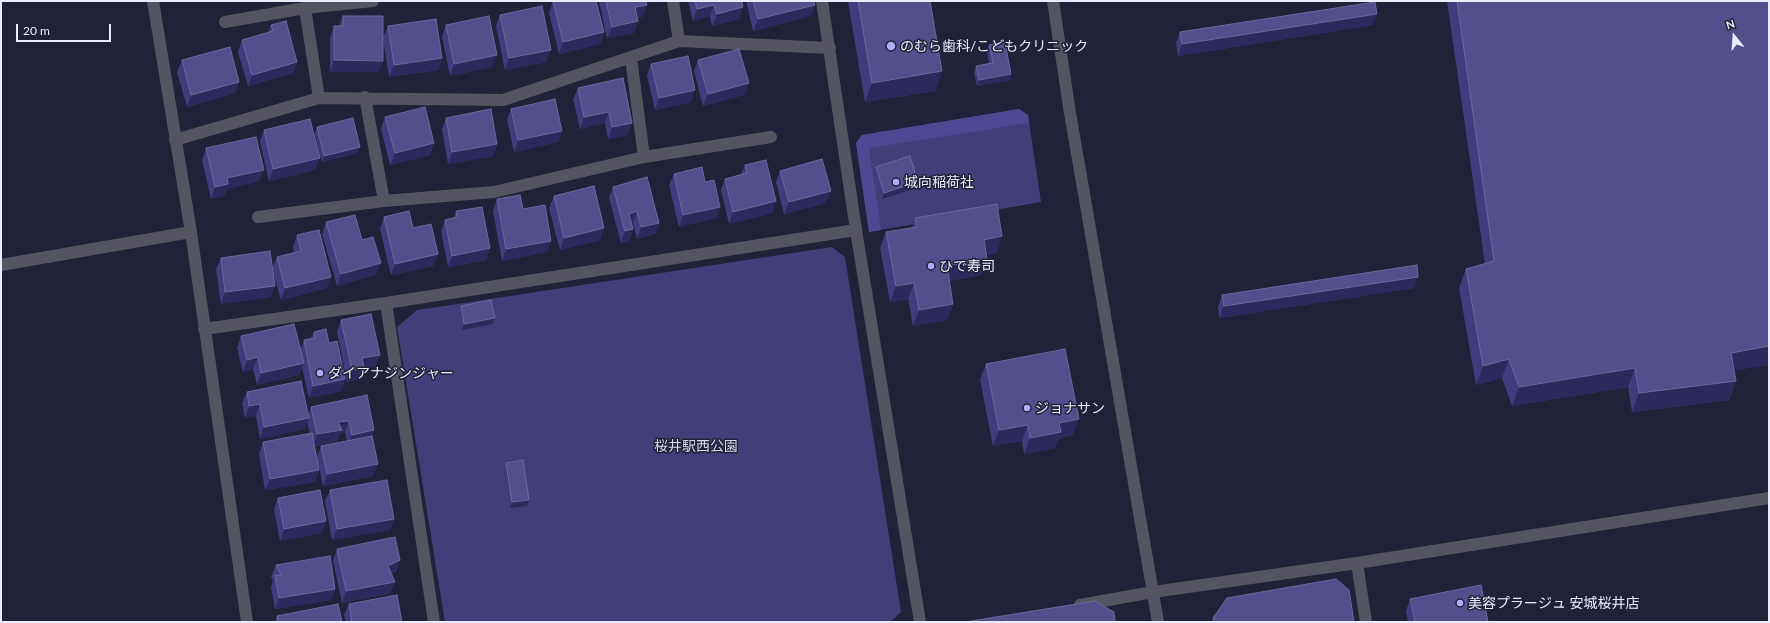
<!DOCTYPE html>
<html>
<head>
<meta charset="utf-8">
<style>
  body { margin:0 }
  #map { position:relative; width:1770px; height:623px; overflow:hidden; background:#212139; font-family:Lato,sans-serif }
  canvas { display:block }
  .frame { position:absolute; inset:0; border:2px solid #eaebfc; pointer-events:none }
  .north { position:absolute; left:1714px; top:16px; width:40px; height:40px; -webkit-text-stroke:3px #212139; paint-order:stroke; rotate:343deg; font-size:11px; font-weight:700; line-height:16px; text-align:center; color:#eaebfc }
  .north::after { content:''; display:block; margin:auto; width:14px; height:18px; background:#eaebfc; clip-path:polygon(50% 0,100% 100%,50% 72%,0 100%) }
  .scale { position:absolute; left:16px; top:24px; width:95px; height:18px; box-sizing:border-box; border:2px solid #eaebfc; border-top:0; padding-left:5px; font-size:12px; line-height:14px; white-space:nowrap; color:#eaebfc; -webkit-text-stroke:3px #212139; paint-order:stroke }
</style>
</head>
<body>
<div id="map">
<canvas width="1770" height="623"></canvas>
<div class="frame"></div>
<div class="north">N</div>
<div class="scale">20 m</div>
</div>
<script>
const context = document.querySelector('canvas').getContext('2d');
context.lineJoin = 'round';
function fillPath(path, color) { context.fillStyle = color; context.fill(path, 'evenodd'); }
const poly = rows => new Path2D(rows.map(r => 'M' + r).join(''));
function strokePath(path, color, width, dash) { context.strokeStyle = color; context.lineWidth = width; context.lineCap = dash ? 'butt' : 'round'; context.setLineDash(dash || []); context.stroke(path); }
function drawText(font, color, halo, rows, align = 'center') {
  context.font = font + ' Lato,"Noto Sans JP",sans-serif'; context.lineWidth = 3; context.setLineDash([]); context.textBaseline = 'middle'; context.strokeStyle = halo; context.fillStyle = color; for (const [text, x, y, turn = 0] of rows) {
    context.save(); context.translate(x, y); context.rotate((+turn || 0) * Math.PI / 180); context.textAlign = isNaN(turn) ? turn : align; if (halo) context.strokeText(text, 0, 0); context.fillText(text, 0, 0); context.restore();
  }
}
fillPath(poly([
  [1019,109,1028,115,1041,202,869,232,856,143,862,135],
  [832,247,845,257,901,612,890,622,445,622,397,327,417,310,431,308]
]), '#423e79');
fillPath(poly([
  [1019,109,1028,115,1029,123,869,148,881,230,869,232,856,143,862,135]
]), '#4f4993');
strokePath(poly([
  [153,1,191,232,247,622],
  [673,1,679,41],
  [822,1,856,230,920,622],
  [1053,1,1070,113,1158,622],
  [305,8,319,98],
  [225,22,305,8,373,1],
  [631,58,644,157],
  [365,97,384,201],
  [175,140,319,98,503,100,679,41,830,48],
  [258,217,384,201,494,192,644,157,771,137],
  [1,265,191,232],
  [386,303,434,622],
  [204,329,386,303,856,230],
  [1357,563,1366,622],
  [1080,605,1153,592,1357,563,1769,498]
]), '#555562', 12);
fillPath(poly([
  [553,1,604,32,600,44,559,54,549,13],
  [599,1,646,1,647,5,642,17,637,18,634,33,607,38],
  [688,1,742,1,739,19,712,26,710,16,693,21],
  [746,1,814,1,811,16,753,31],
  [848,1,930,1,942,71,935,91,865,102],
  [1447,1,1769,1,1769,365,1734,370,1736,381,1729,400,1632,412,1628,387,1512,406,1502,378,1476,385,1459,288,1466,269,1485,264],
  [500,15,551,50,546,62,505,70,496,26],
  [343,16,383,61,378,72,330,72,330,38,334,26,339,26],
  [271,25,297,62,293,73,248,86,238,52,242,40,268,33],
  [446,25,492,67,450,76,442,37],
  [1373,25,1178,56,1176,43,1180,32],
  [388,26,442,58,438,70,389,77,383,38],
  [989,45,1011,74,1009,80,977,86,974,72,976,66,989,63,987,51],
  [182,60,239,82,235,93,187,107,177,72],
  [698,60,749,83,744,95,703,106,694,71],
  [651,64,691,102,655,110,647,75],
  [623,78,628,135,608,139,605,123,580,129,573,99,578,88],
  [511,109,558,142,514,152,507,120],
  [385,117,434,143,430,155,390,165,381,129],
  [446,118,497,144,493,156,448,164,442,129],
  [317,127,357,153,322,162,315,134],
  [264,130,315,170,269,181,260,141],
  [206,148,259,181,227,189,224,196,211,199,202,160],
  [745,165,776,201,772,213,729,224,721,190,725,179,741,175],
  [876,167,918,182,916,188,882,199,874,173],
  [780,171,826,203,784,214,776,182],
  [674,174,705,182,720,207,716,218,679,227,669,185],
  [613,187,659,223,655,234,637,239,633,223,632,223,633,229,629,241,621,243,609,198],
  [554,196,600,240,560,250,549,208],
  [497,199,523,209,551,241,547,252,502,261,493,211],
  [456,211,490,248,486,260,448,267,441,231,445,220,454,218],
  [384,217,413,228,438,254,433,266,391,275,380,229],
  [915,218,997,253,986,255,981,275,949,281,953,304,947,320,913,326,908,299,890,302,880,248,886,232,912,228],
  [326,222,362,240,376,275,337,286,322,234],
  [297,235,331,277,327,288,281,300,272,269,277,257,294,252,293,247],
  [221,258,275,286,270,297,221,304,216,269],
  [1418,277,1414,288,1219,318,1218,307,1222,295],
  [461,306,495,318,493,324,462,330,459,312],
  [341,320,376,366,363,369,360,379,347,382,337,332],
  [314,332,329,343,345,379,341,391,309,398,302,367,299,375,257,385,253,369,243,372,237,348,241,336,300,349,304,340,311,338],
  [986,364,1073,435,1059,438,1055,448,1024,454,1022,441,993,446,980,380],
  [247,392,308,416,311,407,374,430,372,436,373,476,323,486,319,467,319,470,315,482,265,490,259,454,263,442,310,434,307,421,304,429,260,439,256,416,245,418,242,403],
  [345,432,347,441,321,446,317,458,315,446,338,441,340,433],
  [506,463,527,506,510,508,504,469],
  [330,490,394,519,390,530,332,540,325,501],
  [278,498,322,533,280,541,274,509],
  [337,549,400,560,396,572,391,574,391,593,342,603,333,560],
  [276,565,335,589,331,600,275,609,271,587,273,581,271,577],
  [1410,599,1488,622,1408,622,1406,611],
  [349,604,402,622,346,622,344,615],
  [277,616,342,622,275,622]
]), '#433b7e');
fillPath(poly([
  [647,5,642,17,631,19,635,7],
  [714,5,710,16,693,21,697,9],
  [815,5,811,16,753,31,758,19],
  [743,7,739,19,712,26,717,14],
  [1377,14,1373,25,1178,56,1182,44],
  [638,21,634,33,607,38,612,27],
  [604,32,600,44,559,54,563,42],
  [551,50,546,62,505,70,509,58],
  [497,55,492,67,450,76,454,64],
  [442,58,438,70,389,77,394,65],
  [334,60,383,61,378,72,330,72],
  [297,62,293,73,248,86,252,75],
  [942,71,935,91,865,102,872,83],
  [1011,74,1009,80,977,86,979,80],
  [239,82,235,93,187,107,191,95],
  [749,83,744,95,703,106,708,94],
  [695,90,691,102,655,110,659,98],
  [609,112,605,123,580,129,584,117],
  [632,123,628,135,608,139,612,127],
  [562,131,558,142,514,152,518,140],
  [434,143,430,155,390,165,395,153],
  [497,144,493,156,448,164,452,152],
  [360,147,357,153,322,162,324,156],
  [320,158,315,170,269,181,273,169],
  [264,170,259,181,227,189,224,196,211,199,215,187,227,178],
  [918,182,916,188,882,199,884,193],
  [831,191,826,203,784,214,789,202],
  [776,201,772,213,729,224,733,212],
  [720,207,716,218,679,227,683,215],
  [637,211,633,223,625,225,629,214],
  [659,223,655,234,637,239,641,227],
  [604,228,600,240,560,250,564,238],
  [633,229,629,241,621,243,625,231],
  [1002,236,997,253,978,256,984,240],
  [551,241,547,252,502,261,506,249],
  [490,248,486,260,448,267,452,256],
  [438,254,433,266,391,275,395,264],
  [987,259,981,275,941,282,947,266],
  [381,263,376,275,337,286,341,274],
  [331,277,327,288,281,300,285,288],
  [1418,277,1414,288,1219,318,1224,306],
  [914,283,908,299,890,302,896,286],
  [275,286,270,297,221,304,225,292],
  [953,304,947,320,913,326,919,310],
  [495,318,493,324,462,330,464,324],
  [1769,346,1769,365,1724,372,1731,353],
  [380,355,376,366,363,369,360,379,347,382,352,370,362,358],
  [258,357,253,369,243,372,247,360],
  [1509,359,1502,378,1476,385,1483,366],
  [304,363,299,375,257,385,261,373],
  [1635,368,1628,387,1512,406,1519,387],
  [345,379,341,391,309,398,313,386],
  [1736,381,1729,400,1632,412,1639,393],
  [260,404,256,416,245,418,249,406],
  [309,418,304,429,260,439,264,427],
  [1079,419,1073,435,1059,438,1055,448,1024,454,1030,438,1059,423],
  [349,421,345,432,340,433,338,441,313,446,317,434,338,422],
  [1028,425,1022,441,993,446,999,430],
  [374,430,370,442,348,446,352,435],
  [378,464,373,476,323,486,327,474],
  [319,470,315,482,265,490,270,479],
  [529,500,527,506,510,508,512,502],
  [394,519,390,530,332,540,337,529],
  [326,521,322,533,280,541,284,529],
  [400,560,396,572,383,578,388,566],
  [395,582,391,593,342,603,346,591],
  [335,589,331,600,275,609,279,598]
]), '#2e295d');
const building = poly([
  [553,1,596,1,604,32,563,42,553,1],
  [606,1,646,1,647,5,635,7,638,21,612,27,606,1],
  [695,1,742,1,743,7,717,14,714,5,697,9,695,1],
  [753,1,814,1,815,5,758,19,753,1],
  [858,1,930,1,942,71,872,83,858,1],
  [1457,1,1769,1,1769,346,1731,353,1736,381,1639,393,1635,368,1519,387,1509,359,1483,366,1466,269,1494,261,1457,1],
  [1375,2,1377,14,1182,44,1180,32,1375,2],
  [542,6,551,50,509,58,500,15,542,6],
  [343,16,383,16,383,61,334,60,334,26,343,26,343,16],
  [489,16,497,55,454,64,446,25,489,16],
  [436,19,442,58,394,65,388,26,436,19],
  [286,21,297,62,252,75,242,40,273,31,271,25,286,21],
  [1005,42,1011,74,979,80,976,66,993,63,989,45,1005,42],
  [230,47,239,82,191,95,182,60,230,47],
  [739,49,749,83,708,94,698,60,739,49],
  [688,56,695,90,659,98,651,64,688,56],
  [623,78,632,123,612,127,609,112,584,117,578,88,623,78],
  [555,99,562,131,518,140,511,109,555,99],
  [425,107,434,143,395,153,385,117,425,107],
  [491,109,497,144,452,152,446,118,491,109],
  [353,118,360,147,324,156,317,127,353,118],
  [310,119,320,158,273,169,264,130,310,119],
  [256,137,264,170,227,178,228,184,215,187,206,148,256,137],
  [910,156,918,182,884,193,876,167,910,156],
  [822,159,831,191,789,202,780,171,822,159],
  [766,160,776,201,733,212,725,179,747,173,745,165,766,160],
  [702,167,705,182,714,180,720,207,683,215,674,174,702,167],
  [647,177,659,223,641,227,637,211,629,214,633,229,625,231,613,187,647,177],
  [594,186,604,228,564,238,554,196,594,186],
  [520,195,523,209,545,205,551,241,506,249,497,199,520,195],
  [997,204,1002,236,984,240,987,259,947,266,953,304,919,310,914,283,896,286,886,232,917,227,915,218,997,204],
  [482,207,490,248,452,256,445,220,457,217,456,211,482,207],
  [409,211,413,228,431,224,438,254,395,264,384,217,409,211],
  [355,215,362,240,373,237,381,263,341,274,326,222,355,215],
  [319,230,331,277,285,288,277,257,301,251,297,235,319,230],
  [270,251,275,286,225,292,221,258,270,251],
  [1417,265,1418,277,1224,306,1222,295,1417,265],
  [491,300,495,318,464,324,461,306,491,300],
  [371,314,380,355,362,358,364,367,352,370,341,320,371,314],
  [294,324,304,363,261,373,258,357,247,360,241,336,294,324],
  [326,329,329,343,337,341,345,379,313,386,304,340,315,338,314,332,326,329],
  [1065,349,1079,419,1059,423,1061,432,1030,438,1028,425,999,430,986,364,1065,349],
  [301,381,309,418,264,427,260,404,249,406,247,392,301,381],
  [367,395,374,430,352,435,349,421,338,422,342,430,317,434,311,407,367,395],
  [312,433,319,470,270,479,263,442,312,433],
  [372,436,378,464,327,474,321,446,372,436],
  [523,460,529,500,512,502,506,463,523,460],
  [387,480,394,519,337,529,330,490,387,480],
  [320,490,326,521,284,529,278,498,320,490],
  [395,537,400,560,388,566,395,582,346,591,337,549,395,537],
  [330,556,335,589,279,598,275,575,281,575,276,565,330,556],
  [1336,579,1349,590,1354,622,1214,622,1213,618,1227,598,1336,579],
  [1481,585,1488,622,1415,622,1410,599,1481,585],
  [397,595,402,622,352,622,349,604,397,595],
  [1095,601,1114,612,1115,622,965,622,1095,601],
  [338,604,342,622,278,622,277,616,338,604]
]);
fillPath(building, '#554e8c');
strokePath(building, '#6c679e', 1);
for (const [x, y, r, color] of [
  [891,46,5,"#afaefa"],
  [896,182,4,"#afaefa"],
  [931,266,4,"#afaefa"],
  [320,373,4,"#afaefa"],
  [1027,408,4,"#afaefa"],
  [1460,603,4,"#afaefa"]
]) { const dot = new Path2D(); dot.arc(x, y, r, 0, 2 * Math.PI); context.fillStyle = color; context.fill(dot); strokePath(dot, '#212139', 1.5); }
drawText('14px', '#eaebfc', '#212139', [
  ["のむら歯科/こどもクリニック",900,46],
  ["城向稲荷社",904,182],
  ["ひで寿司",939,266],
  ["ダイアナジンジャー",328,373],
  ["ジョナサン",1035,408],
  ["美容プラージュ 安城桜井店",1468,603]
], 'left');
drawText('14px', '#d7d8ed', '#212139', [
  ["桜井駅西公園",696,446]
]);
</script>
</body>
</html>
